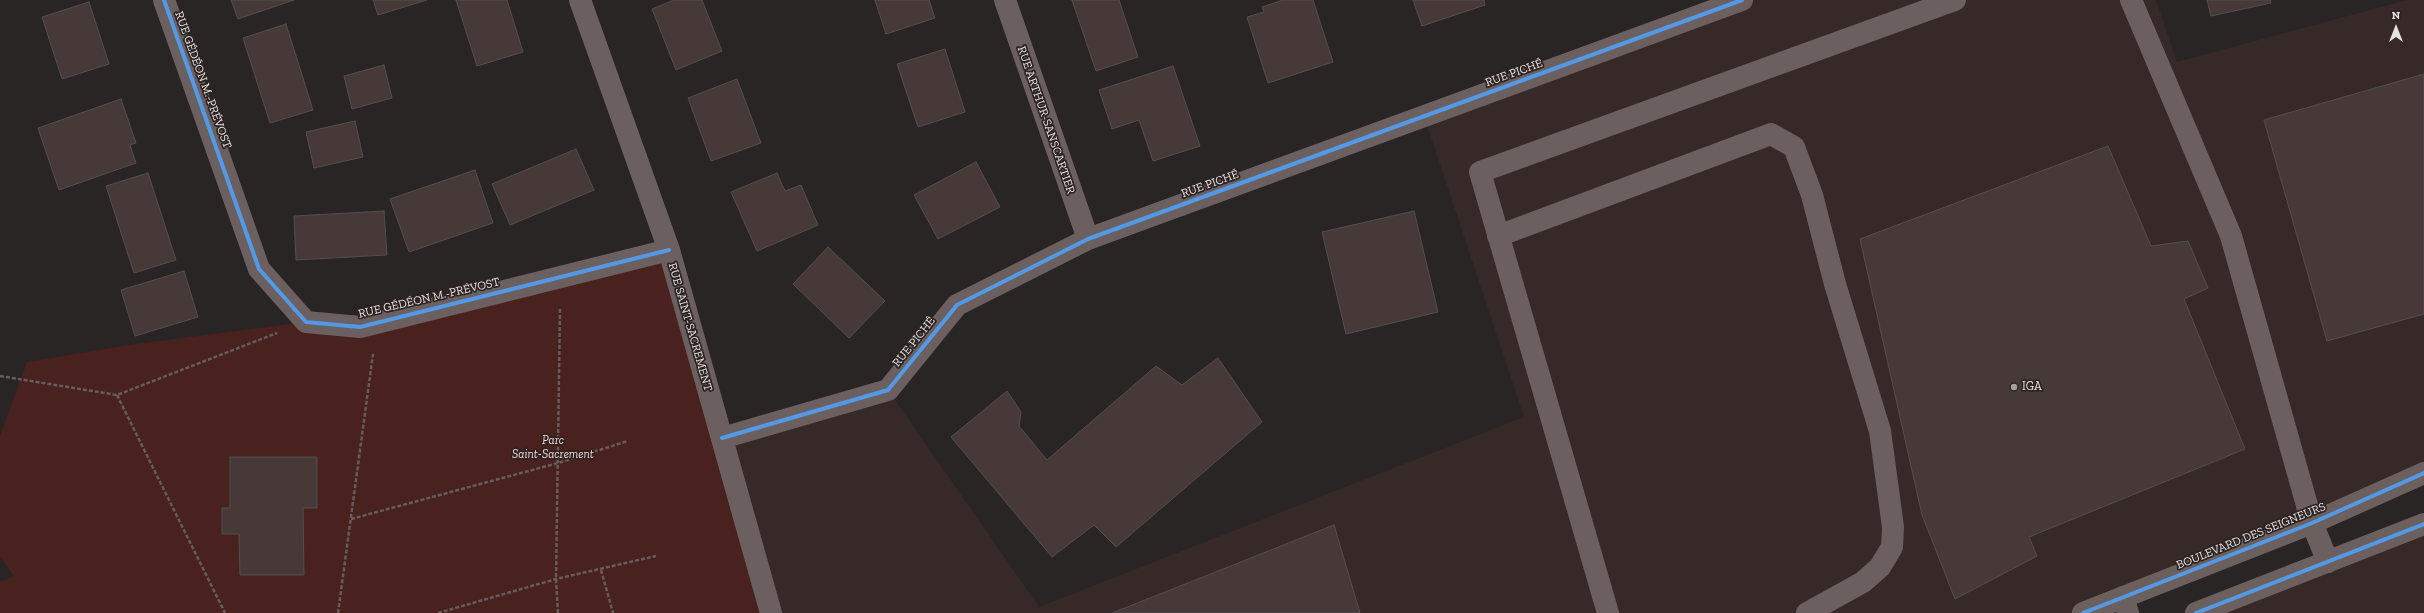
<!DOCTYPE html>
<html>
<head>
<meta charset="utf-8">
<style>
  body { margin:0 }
  #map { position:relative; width:2424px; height:613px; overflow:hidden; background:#2a2525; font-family:"Zilla Slab",serif }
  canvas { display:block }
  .north { position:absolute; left:2376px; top:8px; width:40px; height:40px; -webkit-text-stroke:3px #2c2423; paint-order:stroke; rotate:0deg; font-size:11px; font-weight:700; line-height:16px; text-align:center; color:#e7e1e0 }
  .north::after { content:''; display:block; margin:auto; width:14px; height:18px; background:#e7e1e0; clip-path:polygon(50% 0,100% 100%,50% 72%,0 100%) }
</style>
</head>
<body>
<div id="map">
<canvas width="2424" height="613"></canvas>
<div class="north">N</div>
</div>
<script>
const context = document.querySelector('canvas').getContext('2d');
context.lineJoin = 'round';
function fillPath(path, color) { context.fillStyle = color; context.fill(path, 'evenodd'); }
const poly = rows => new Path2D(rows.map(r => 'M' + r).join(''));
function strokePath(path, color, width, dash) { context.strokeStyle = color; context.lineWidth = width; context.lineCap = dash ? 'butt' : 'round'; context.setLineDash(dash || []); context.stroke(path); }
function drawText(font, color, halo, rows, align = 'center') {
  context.font = font + ' "Zilla Slab",serif'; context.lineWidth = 3.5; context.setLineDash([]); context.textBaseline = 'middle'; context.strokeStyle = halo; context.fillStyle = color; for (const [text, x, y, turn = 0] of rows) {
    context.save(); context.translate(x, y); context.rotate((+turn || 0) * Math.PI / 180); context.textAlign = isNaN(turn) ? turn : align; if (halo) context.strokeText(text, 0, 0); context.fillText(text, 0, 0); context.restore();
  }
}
fillPath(poly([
  [1742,0,2156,0,2177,62,2407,0,2424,0,2424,473,2083,613,782,613,722,438,888,390,1039,607,1524,417,1424,116],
  [2424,524,2424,613,2196,613]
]), '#372928');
fillPath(poly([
  [669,250,771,613,0,613,0,582,14,576,0,556,0,436,27,362,128,345,306,322,360,327]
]), '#49211e');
const building = poly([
  [231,0,294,0,238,19,231,0],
  [373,0,427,0,378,15,373,0],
  [456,0,507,0,523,52,477,66,456,0],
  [674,0,702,0,722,51,676,70,652,9,674,0],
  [875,0,929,0,935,18,886,34,875,0],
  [1072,0,1119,0,1138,57,1096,71,1072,0],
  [1283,0,1313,0,1333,62,1268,83,1247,17,1264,12,1262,7,1283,0],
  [1413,0,1484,0,1485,5,1422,26,1413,0],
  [2207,0,2270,0,2271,3,2211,16,2207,0],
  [89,2,109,64,62,79,42,17,89,2],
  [286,24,313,110,270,123,243,38,286,24],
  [945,49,965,112,918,127,897,64,945,49],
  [384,65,392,98,352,109,344,76,384,65],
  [1173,66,1200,146,1153,161,1139,120,1112,129,1099,90,1173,66],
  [2424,74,2424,314,2327,341,2264,120,2424,74],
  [737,79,761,143,711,161,688,98,737,79],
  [121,99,136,143,130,145,136,163,59,190,38,128,121,99],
  [355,121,363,157,314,168,306,132,355,121],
  [2108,146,2151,246,2188,241,2208,288,2184,299,2245,449,2029,537,2037,556,1955,599,1922,515,1860,239,2108,146],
  [576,149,594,190,510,225,492,184,576,149],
  [976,162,1000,207,938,239,914,195,976,162],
  [475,170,493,223,409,252,390,199,475,170],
  [148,173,176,260,134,273,106,186,148,173],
  [777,173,785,191,801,185,818,225,757,251,731,192,777,173],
  [384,211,387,255,296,260,294,216,384,211],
  [1414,211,1438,312,1346,334,1322,232,1414,211],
  [828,247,885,301,849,338,793,284,828,247],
  [184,271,198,317,135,336,121,290,184,271],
  [1218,358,1262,422,1116,547,1094,525,1052,557,951,437,1007,391,1021,412,1019,426,1047,460,1156,366,1182,385,1218,358],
  [230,457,317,457,317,508,303,508,304,575,240,575,239,534,222,534,222,508,230,508,230,457],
  [1334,525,1360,613,1112,613,1334,525]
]);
fillPath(building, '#473938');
strokePath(building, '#524f4e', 1);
strokePath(poly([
  [0,376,117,395,277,333],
  [117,395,225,613],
  [351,519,558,463,628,441],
  [601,570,613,613],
  [338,613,373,354],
  [438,613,556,579,656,556],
  [558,613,556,579,560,308]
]), '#655d5c', 2.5, [4, 2]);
strokePath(poly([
  [164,0,259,269,306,322,360,327,669,250],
  [580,0,669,250,771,613],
  [1005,0,1088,239],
  [2131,0,2231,236,2312,523],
  [1498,236,1771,134,1794,147,1812,195,1835,284,1880,431,1893,527,1892,547,1880,567,1863,582,1807,613],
  [722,438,888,390,957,305,1088,239,1742,0],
  [2123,597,2128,613],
  [1608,613,1480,172,1955,0]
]), '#6b605f', 22);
strokePath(poly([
  [2312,523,2328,562],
  [2083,613,2312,523,2424,473],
  [2196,613,2424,524]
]), '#6c605f', 22);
strokePath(poly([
  [164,0,259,269,306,322,360,327,669,250],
  [722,438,888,390,957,305,1088,239,1742,0],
  [2083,613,2312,523,2424,473],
  [2196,613,2424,524]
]), '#5399e6', 4);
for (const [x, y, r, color] of [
  [2014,387,4,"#a59f9f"]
]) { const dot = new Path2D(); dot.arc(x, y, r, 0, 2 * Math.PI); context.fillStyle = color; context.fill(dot); strokePath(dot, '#2c2423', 1.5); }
drawText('12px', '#e7e1e0', '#2c2423', [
  ["RUE PICHÉ",1514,73,-20],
  ["RUE GÉDÉON M.-PRÉVOST",203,80,70],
  ["RUE ARTHUR-SANSCARTIER",1046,120,71],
  ["RUE PICHÉ",1210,184,-20],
  ["RUE GÉDÉON M.-PRÉVOST",429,298,-13],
  ["RUE SAINT-SACREMENT",690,327,74],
  ["RUE PICHÉ",914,342,-51],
  ["BOULEVARD DES SEIGNEURS",2251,536,-22]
]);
drawText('12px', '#e7e1e0', '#2c2423', [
  ["IGA",2022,387]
], 'left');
drawText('italic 12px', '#fed0cb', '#2c2423', [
  ["Parc",553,441],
  ["Saint-Sacrement",553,455]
]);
</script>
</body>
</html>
